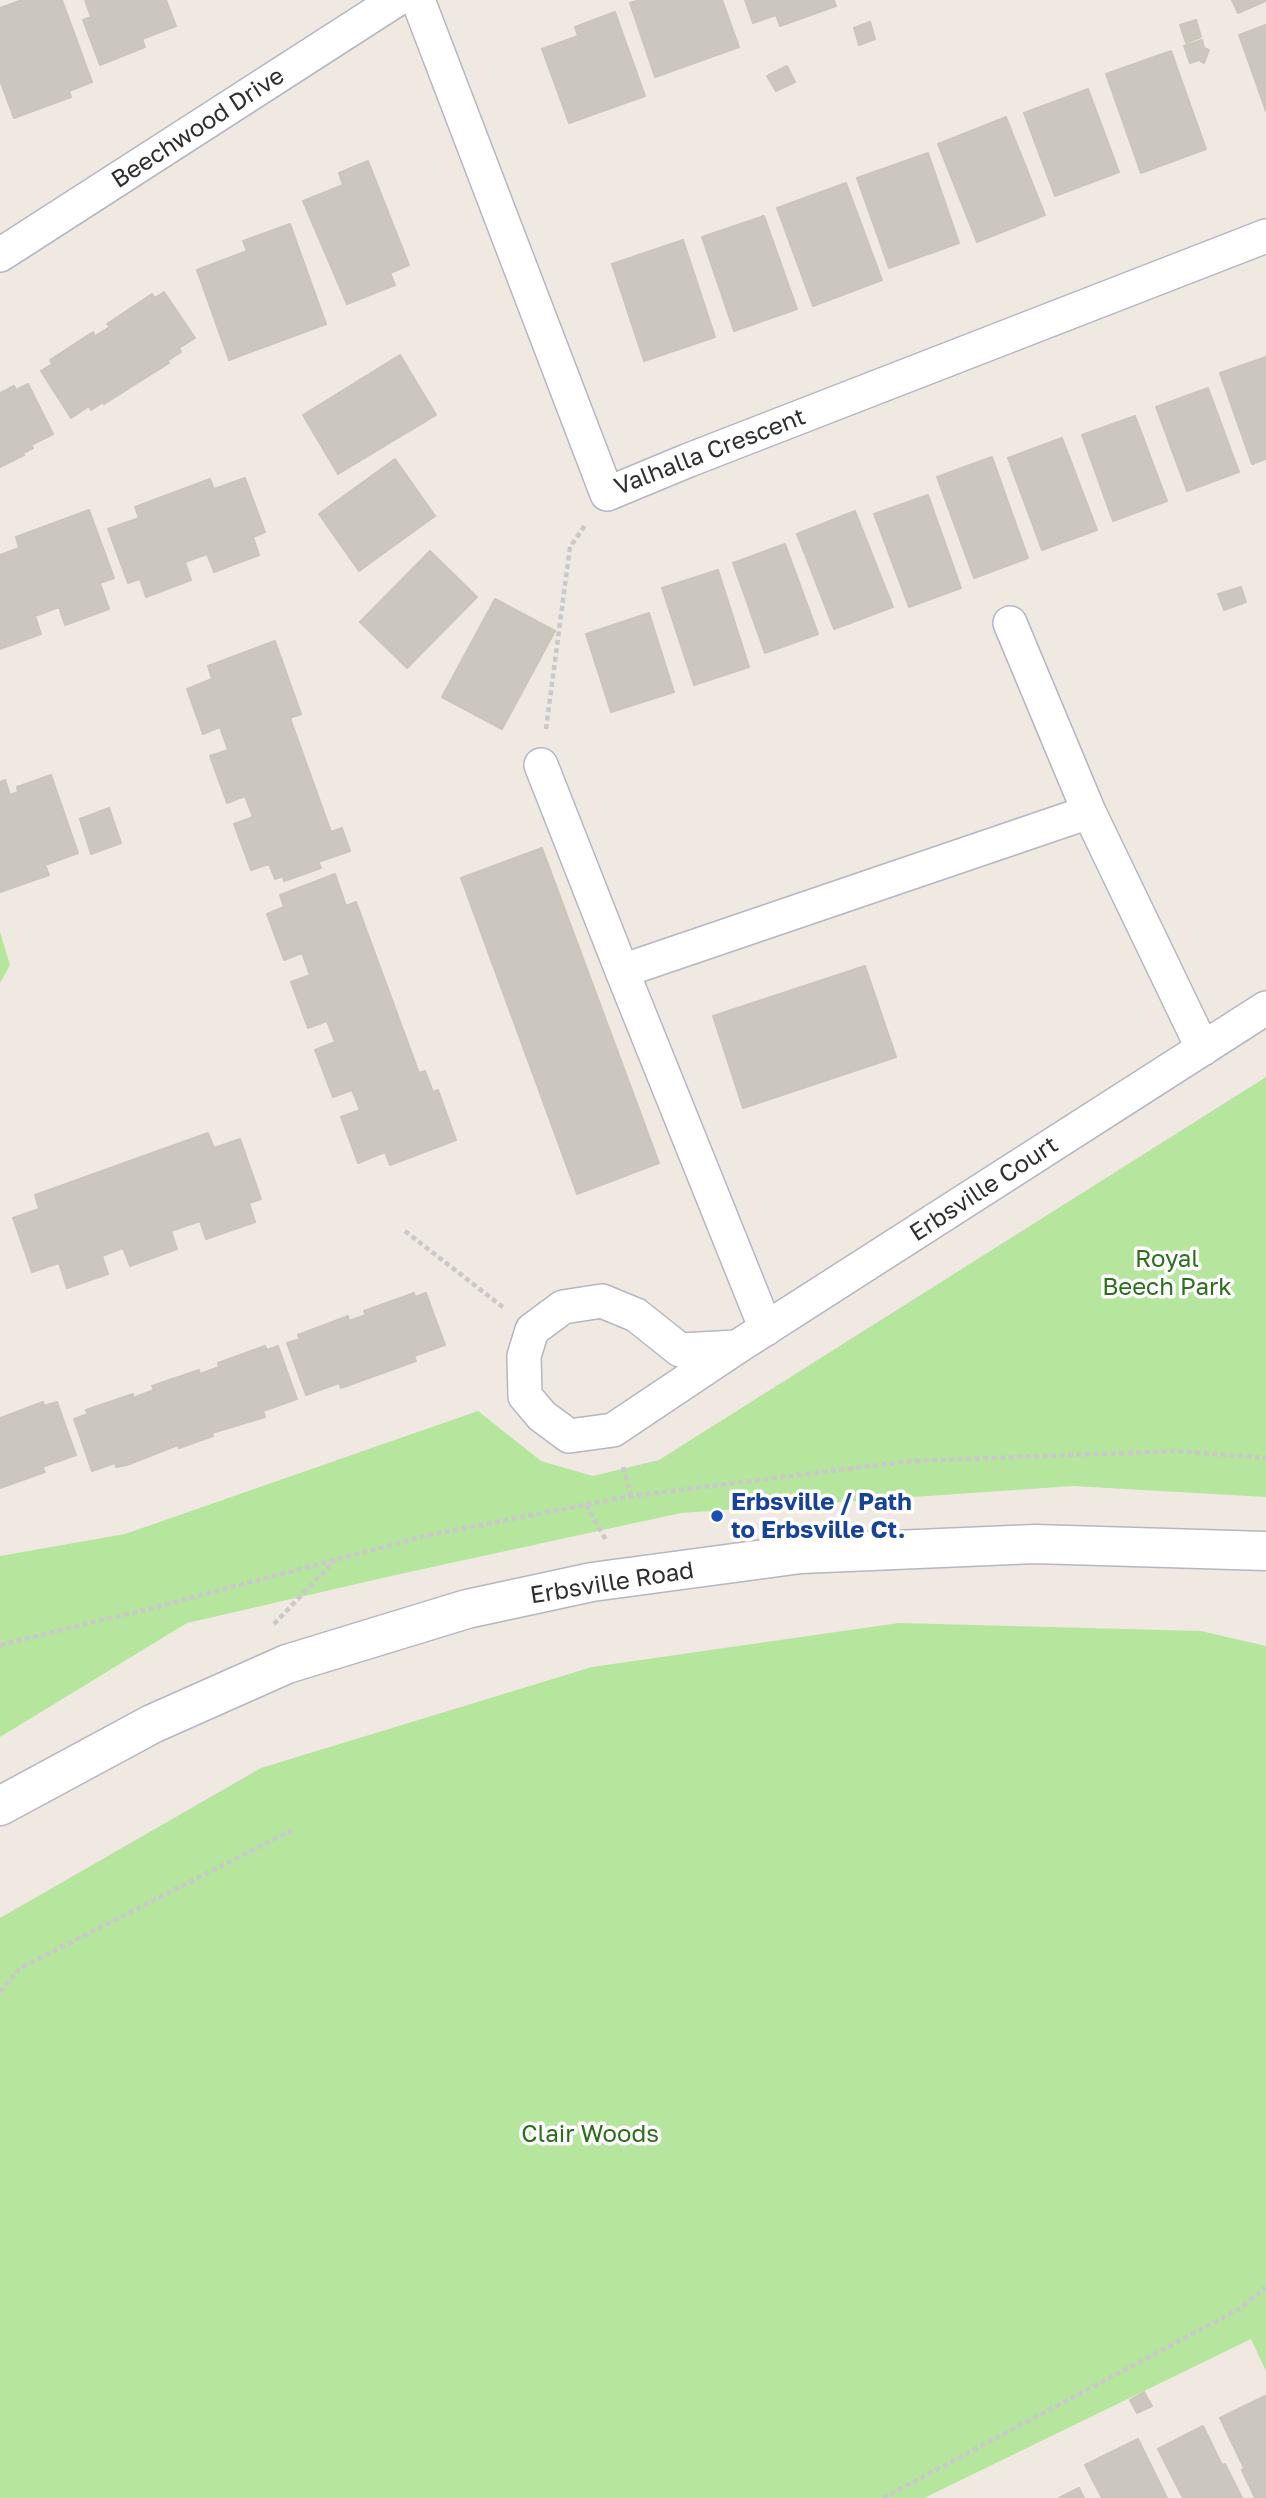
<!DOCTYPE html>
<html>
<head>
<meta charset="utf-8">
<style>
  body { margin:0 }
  canvas { display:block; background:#efe9e1 }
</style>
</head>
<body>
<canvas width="1266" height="2498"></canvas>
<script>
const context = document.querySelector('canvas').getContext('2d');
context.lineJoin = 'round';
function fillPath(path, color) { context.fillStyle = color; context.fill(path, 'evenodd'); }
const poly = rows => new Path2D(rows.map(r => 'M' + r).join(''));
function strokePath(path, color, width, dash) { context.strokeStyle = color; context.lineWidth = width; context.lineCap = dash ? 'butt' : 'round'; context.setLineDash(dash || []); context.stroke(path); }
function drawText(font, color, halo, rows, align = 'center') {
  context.font = font + ' "Golos Text",sans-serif'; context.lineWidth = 7; context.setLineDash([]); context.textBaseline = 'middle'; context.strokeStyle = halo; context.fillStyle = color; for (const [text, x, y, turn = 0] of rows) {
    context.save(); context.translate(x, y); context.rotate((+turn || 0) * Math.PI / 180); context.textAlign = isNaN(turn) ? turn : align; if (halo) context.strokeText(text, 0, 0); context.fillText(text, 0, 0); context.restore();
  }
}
fillPath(poly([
  [0,932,10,965,0,983],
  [1266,1077,1266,1497,1073,1486,681,1513,400,1574,187,1623,0,1737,0,1556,125,1534,478,1411,541,1461,593,1476,659,1460],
  [899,1623,1201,1631,1266,1646,1266,2371,1251,2339,924,2498,0,2498,0,1918,261,1768,592,1667]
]), '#b6e59e');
const building = poly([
  [22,0,62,0,92,82,69,91,71,97,14,118,0,80,0,8,22,0],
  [85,0,166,0,176,26,142,39,145,47,100,65,83,20,91,17,85,0],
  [639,0,722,0,739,47,655,77,630,3,639,0],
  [745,0,834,0,836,6,780,26,776,15,753,23,745,0],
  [1232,0,1266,0,1266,1,1238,13,1232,0],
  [615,12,645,96,569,123,542,49,578,36,575,27,615,12],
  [1196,20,1201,37,1186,43,1180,25,1196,20],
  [870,22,875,39,859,45,854,28,870,22],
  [1266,25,1266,111,1239,35,1266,25],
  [1202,40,1204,48,1209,50,1204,63,1199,60,1190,63,1184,46,1202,40],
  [1171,51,1206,149,1141,173,1106,74,1171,51],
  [787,66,795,82,776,91,767,76,787,66],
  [1088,89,1119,172,1055,196,1024,113,1088,89],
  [1006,117,1045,215,977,242,938,144,1006,117],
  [928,153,959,243,889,268,857,178,928,153],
  [368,161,409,265,390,273,395,285,347,304,303,201,343,185,339,173,368,161],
  [846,183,882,280,813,306,777,208,846,183],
  [764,216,797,309,734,331,702,237,764,216],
  [290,224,326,324,229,360,197,270,247,251,243,241,290,224],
  [683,240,715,337,644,361,612,264,683,240],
  [164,292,195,338,179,348,181,352,167,361,169,363,104,404,103,402,91,410,89,406,71,418,41,371,52,364,50,360,93,332,95,336,110,327,107,324,152,294,155,298,164,292],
  [400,355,436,415,338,474,303,415,400,355],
  [1266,357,1266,459,1252,464,1220,373,1266,357],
  [28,384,53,434,31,445,33,448,23,453,24,455,0,467,0,393,14,386,16,390,28,384],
  [1208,388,1239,472,1187,491,1156,407,1208,388],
  [1135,416,1167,501,1113,521,1082,435,1135,416],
  [1062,438,1097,530,1042,550,1008,458,1062,438],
  [992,457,1028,558,974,578,937,477,992,457],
  [395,459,435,516,359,571,319,514,395,459],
  [245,478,265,532,253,537,259,555,214,572,207,554,185,562,191,580,146,597,140,579,128,583,108,529,139,518,135,507,210,479,214,489,245,478],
  [928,495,961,588,909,607,874,514,928,495],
  [89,510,114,578,100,583,109,609,65,625,59,607,35,616,41,634,0,649,0,555,19,548,16,537,89,510],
  [855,511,893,607,834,629,797,534,855,511],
  [785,544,818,634,765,653,733,563,785,544],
  [430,551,477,597,407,668,360,622,430,551],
  [718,570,749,667,694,685,662,588,718,570],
  [1241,587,1246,602,1224,610,1218,594,1241,587],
  [495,599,555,631,502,729,442,697,495,599],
  [649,613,674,692,611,712,586,634,649,613],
  [275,641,301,714,290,718,331,832,342,828,350,851,318,862,321,868,284,881,283,876,275,879,269,864,251,870,234,824,253,817,245,796,227,803,210,756,228,750,220,727,203,734,187,689,212,679,208,666,275,641],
  [51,775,78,853,45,865,49,875,0,892,0,782,5,780,10,795,18,792,17,787,51,775],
  [109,808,121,843,91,854,80,819,109,808],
  [542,848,659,1163,577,1194,461,878,542,848],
  [335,874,346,906,356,902,419,1073,425,1071,433,1092,438,1090,456,1140,390,1165,385,1152,358,1163,341,1117,360,1110,352,1090,333,1097,315,1050,335,1042,327,1021,308,1028,291,982,310,975,302,953,284,960,267,914,284,907,280,895,335,874],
  [865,966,896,1057,743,1108,713,1016,865,966],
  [208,1133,214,1148,240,1139,261,1199,249,1203,255,1222,206,1239,200,1221,171,1231,177,1249,130,1266,123,1248,102,1256,108,1274,67,1288,59,1263,32,1272,13,1218,39,1209,35,1195,208,1133],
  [414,1293,415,1297,426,1293,445,1345,414,1356,416,1361,341,1388,339,1383,306,1395,287,1343,300,1339,298,1335,348,1316,349,1321,366,1315,364,1311,414,1293],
  [265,1346,267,1350,278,1346,297,1399,263,1411,265,1417,212,1433,213,1436,179,1448,178,1445,127,1465,116,1467,115,1463,92,1471,74,1419,88,1414,86,1410,133,1394,133,1398,154,1390,152,1386,199,1370,200,1374,219,1367,218,1363,265,1346],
  [43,1402,44,1406,57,1402,76,1455,42,1467,45,1472,0,1488,0,1418,43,1402],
  [1144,2392,1152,2406,1137,2413,1130,2400,1144,2392],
  [1265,2396,1266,2498,1255,2498,1242,2470,1244,2468,1220,2418,1265,2396],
  [1203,2426,1222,2465,1225,2464,1242,2498,1183,2498,1158,2449,1203,2426],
  [1138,2439,1167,2498,1102,2498,1085,2465,1138,2439],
  [1079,2488,1084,2498,1059,2498,1079,2488]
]);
fillPath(building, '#cbc7bf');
strokePath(building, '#cbc5ba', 2);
const minor = poly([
  [418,0,607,494,689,460,1266,236],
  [0,255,396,0],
  [1010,623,1089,812],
  [541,765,622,971],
  [766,1329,622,971,1089,812,1203,1049],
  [737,1347,680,1350,636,1315,602,1301,563,1307,532,1330,524,1356,525,1396,542,1416,569,1436,613,1430,737,1347,1266,1008]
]);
const secondary = poly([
  [0,1806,152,1724,287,1664,467,1609,592,1582,801,1554,1035,1544,1266,1551]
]);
strokePath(minor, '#b4b7c1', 36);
strokePath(secondary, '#b4b7c1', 41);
strokePath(poly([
  [546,729,570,547,586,524],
  [405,1231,504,1308],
  [623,1467,631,1496],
  [586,1505,606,1540],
  [274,1624,335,1560],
  [0,1645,156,1607,429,1535,631,1496,911,1461,1178,1451,1266,1458],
  [0,1992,20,1968,292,1830],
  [883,2498,1241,2308,1266,2287]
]), '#c9c9c9', 4.5, [5, 3.5]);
strokePath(minor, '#fff', 33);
strokePath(secondary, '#fff', 38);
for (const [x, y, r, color] of [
  [717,1516,7,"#1a4fb4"]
]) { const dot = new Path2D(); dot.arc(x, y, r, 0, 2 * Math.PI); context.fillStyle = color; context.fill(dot); strokePath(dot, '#fff', 2.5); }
drawText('24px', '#2e2e2e', '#fff', [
  ["Beechwood Drive",198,128,-33],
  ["Valhalla Crescent",710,452,-21],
  ["Erbsville Court",984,1189,-33],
  ["Erbsville Road",612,1583,-9]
]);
drawText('24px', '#2c6e1b', '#fff', [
  ["Royal",1167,1259],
  ["Beech Park",1167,1287],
  ["Clair Woods",590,2134]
]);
drawText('bold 24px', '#164399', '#fff', [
  ["Erbsville / Path",731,1502],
  ["to Erbsville Ct.",731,1530]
], 'left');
</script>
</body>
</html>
